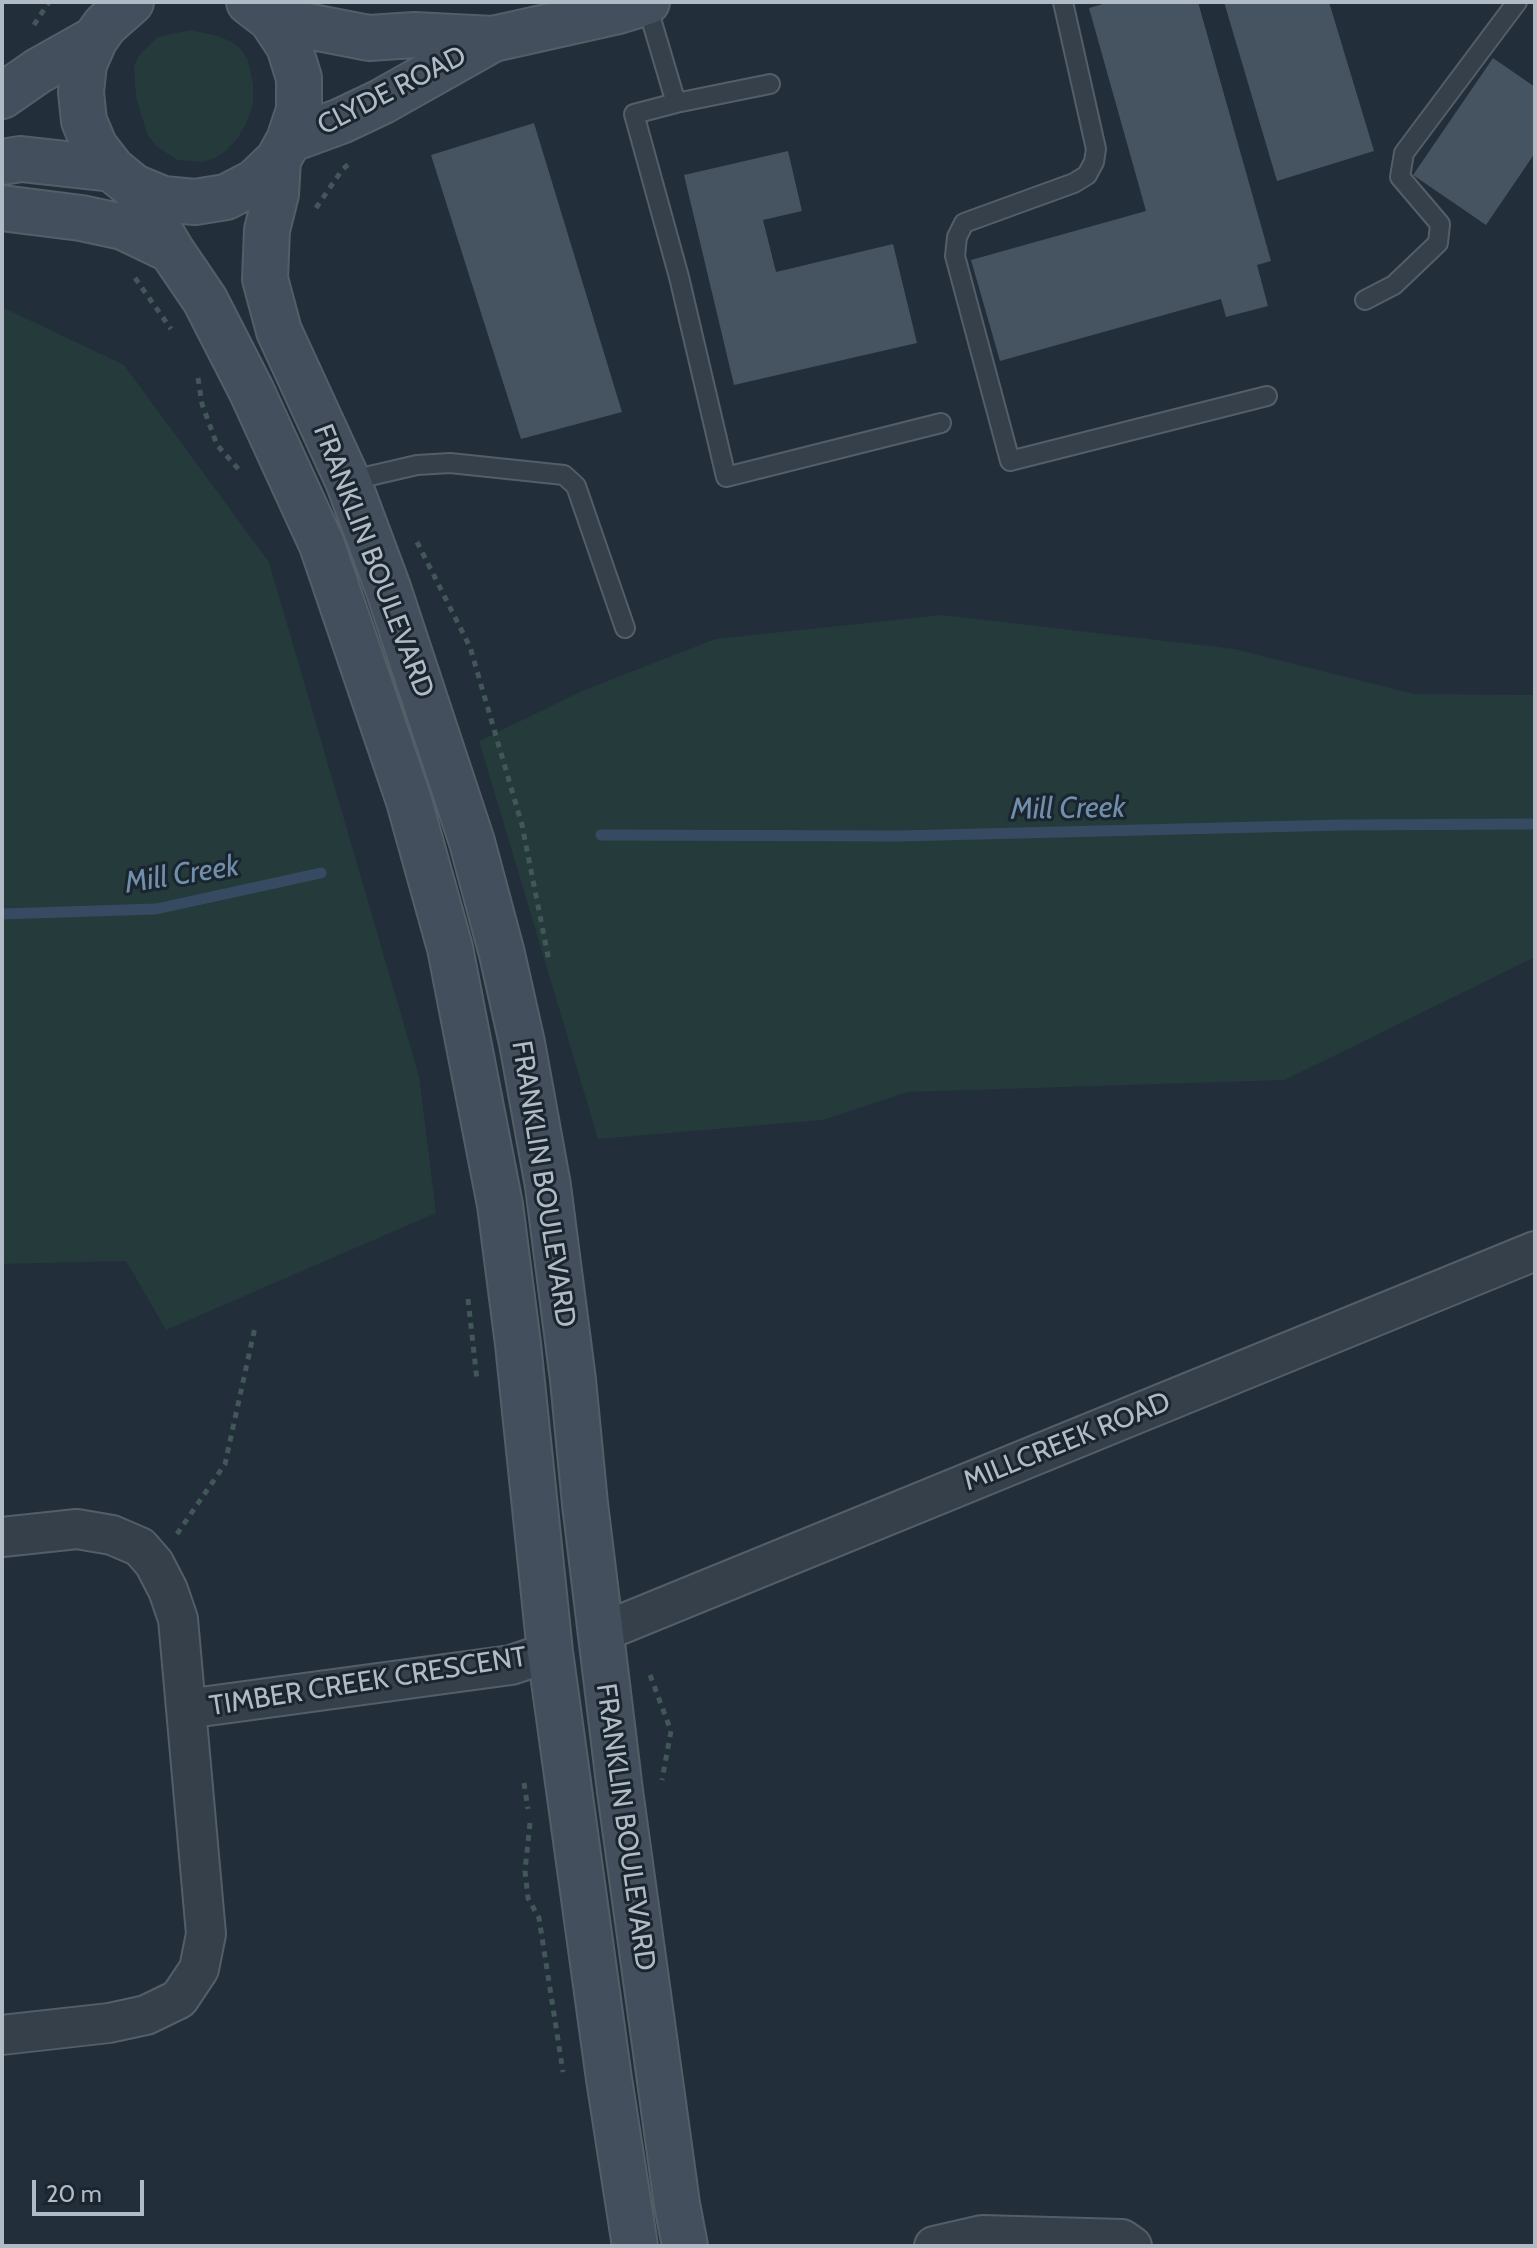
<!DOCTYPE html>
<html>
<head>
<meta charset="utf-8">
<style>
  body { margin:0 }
  #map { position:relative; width:1537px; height:2248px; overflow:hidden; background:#222e3a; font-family:Cabin,sans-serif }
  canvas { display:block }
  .frame { position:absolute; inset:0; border:4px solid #b1bbc6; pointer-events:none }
  .scale { position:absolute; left:32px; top:2180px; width:112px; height:36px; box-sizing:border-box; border:4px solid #b1bbc6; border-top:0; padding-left:10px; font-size:24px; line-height:28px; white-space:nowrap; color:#b1bbc6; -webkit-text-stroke:6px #1b252f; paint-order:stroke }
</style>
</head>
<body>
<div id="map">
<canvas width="1537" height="2248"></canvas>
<div class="frame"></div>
<div class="scale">20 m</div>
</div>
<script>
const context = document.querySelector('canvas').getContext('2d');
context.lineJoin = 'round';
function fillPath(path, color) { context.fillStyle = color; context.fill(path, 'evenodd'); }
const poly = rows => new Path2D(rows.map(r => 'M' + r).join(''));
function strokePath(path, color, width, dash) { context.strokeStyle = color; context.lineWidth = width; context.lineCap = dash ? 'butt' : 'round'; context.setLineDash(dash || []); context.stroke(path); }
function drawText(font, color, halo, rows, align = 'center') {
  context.font = font + ' Cabin,sans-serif'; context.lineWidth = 6; context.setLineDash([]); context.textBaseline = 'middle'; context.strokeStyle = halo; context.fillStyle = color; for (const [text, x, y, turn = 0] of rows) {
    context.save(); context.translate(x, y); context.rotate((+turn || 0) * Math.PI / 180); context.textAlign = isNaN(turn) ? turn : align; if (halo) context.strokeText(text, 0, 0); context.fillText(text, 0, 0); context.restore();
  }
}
fillPath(poly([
  [190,30,218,36,232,42,240,48,248,60,253,84,253,104,246,124,237,139,227,150,215,158,203,162,177,160,156,146,147,134,136,97,134,66,140,54,158,37],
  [2,307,124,365,269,562,419,1076,436,1213,166,1330,126,1261,2,1264],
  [942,615,1235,649,1414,694,1535,695,1535,957,1285,1080,908,1092,823,1120,598,1139,479,741,582,691,715,639]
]), '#243a3b');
strokePath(poly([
  [601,835,899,836,1342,825,1535,824],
  [2,914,156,909,321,873]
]), '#364b61', 11);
fillPath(poly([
  [1110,2,1198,2,1271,261,1257,265,1268,306,1226,317,1221,299,1000,361,971,260,1146,211,1089,8],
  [1224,2,1329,2,1374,151,1277,181],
  [1493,58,1535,87,1535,153,1486,225,1413,175],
  [534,123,622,412,521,439,431,155],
  [788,151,802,211,763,220,776,272,893,244,917,343,734,385,684,175]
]), '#465461');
const service = poly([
  [646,2,676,103,634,114,679,277,726,477,941,423],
  [1063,2,1096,149,1094,162,1087,175,1074,183,964,223,957,237,955,256,1010,461,1267,396],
  [676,103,770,84],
  [1365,300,1394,285,1438,243,1440,224,1400,177,1404,153,1517,2],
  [348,481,417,465,450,463,564,475,576,486,625,628]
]);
const minor = poly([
  [2,1537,77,1529,112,1535,140,1547,154,1563,168,1590,178,1619,206,1934,199,1969,179,1999,146,2015,109,2023,2,2035],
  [600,1633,1535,1251],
  [186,1709,511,1665,550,1652],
  [934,2246,982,2235,1122,2239,1132,2246]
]);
const secondary = poly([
  [131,2,105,25,95,39,84,64,81,92,84,121,95,147,112,169,134,187,163,199,195,202,226,197,255,182,278,160,289,140,299,110,299,78,289,46,271,19,249,2],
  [271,19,369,38,414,35,493,39,618,11,647,2],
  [2,96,38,71,95,39],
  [289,140,341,121,381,102,493,39],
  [278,160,276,194,267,230,265,279,279,331,348,481,388,588,472,842,502,954,522,1043,548,1186,573,1380,585,1504,620,1791,677,2204,685,2246],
  [2,162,21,159,112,169],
  [134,187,171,250,205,300,251,390,322,545,409,801,450,948,500,1205,518,1344,550,1652,609,2079,635,2246],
  [2,208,81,218,123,227,171,250]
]);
strokePath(service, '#545e68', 22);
strokePath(minor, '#545e68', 42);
strokePath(secondary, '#545e68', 48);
strokePath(poly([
  [34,25,49,2],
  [316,208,342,170,351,162],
  [135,278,171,329],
  [198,378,202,404,217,445,241,472],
  [417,542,470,647,522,825,549,961],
  [468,1299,477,1380],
  [177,1534,225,1464,255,1327],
  [650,1675,671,1731,662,1780],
  [524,1783,528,1809],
  [530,1823,525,1871,528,1898,539,1918,563,2072]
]), '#425758', 5, [6, 6]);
strokePath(service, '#36404a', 18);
strokePath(minor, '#36404a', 38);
strokePath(secondary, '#444f5d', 44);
drawText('28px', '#b1bbc6', '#1b252f', [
  ["CLYDE ROAD",392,91,-27],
  ["FRANKLIN BOULEVARD",373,561,69],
  ["FRANKLIN BOULEVARD",543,1184,81],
  ["MILLCREEK ROAD",1067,1442,-22],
  ["TIMBER CREEK CRESCENT",368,1682,-9],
  ["FRANKLIN BOULEVARD",625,1827,82]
]);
drawText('italic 30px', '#718eaa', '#1b252f', [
  ["Mill Creek",1068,809,-1],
  ["Mill Creek",182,875,-9]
]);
</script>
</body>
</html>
